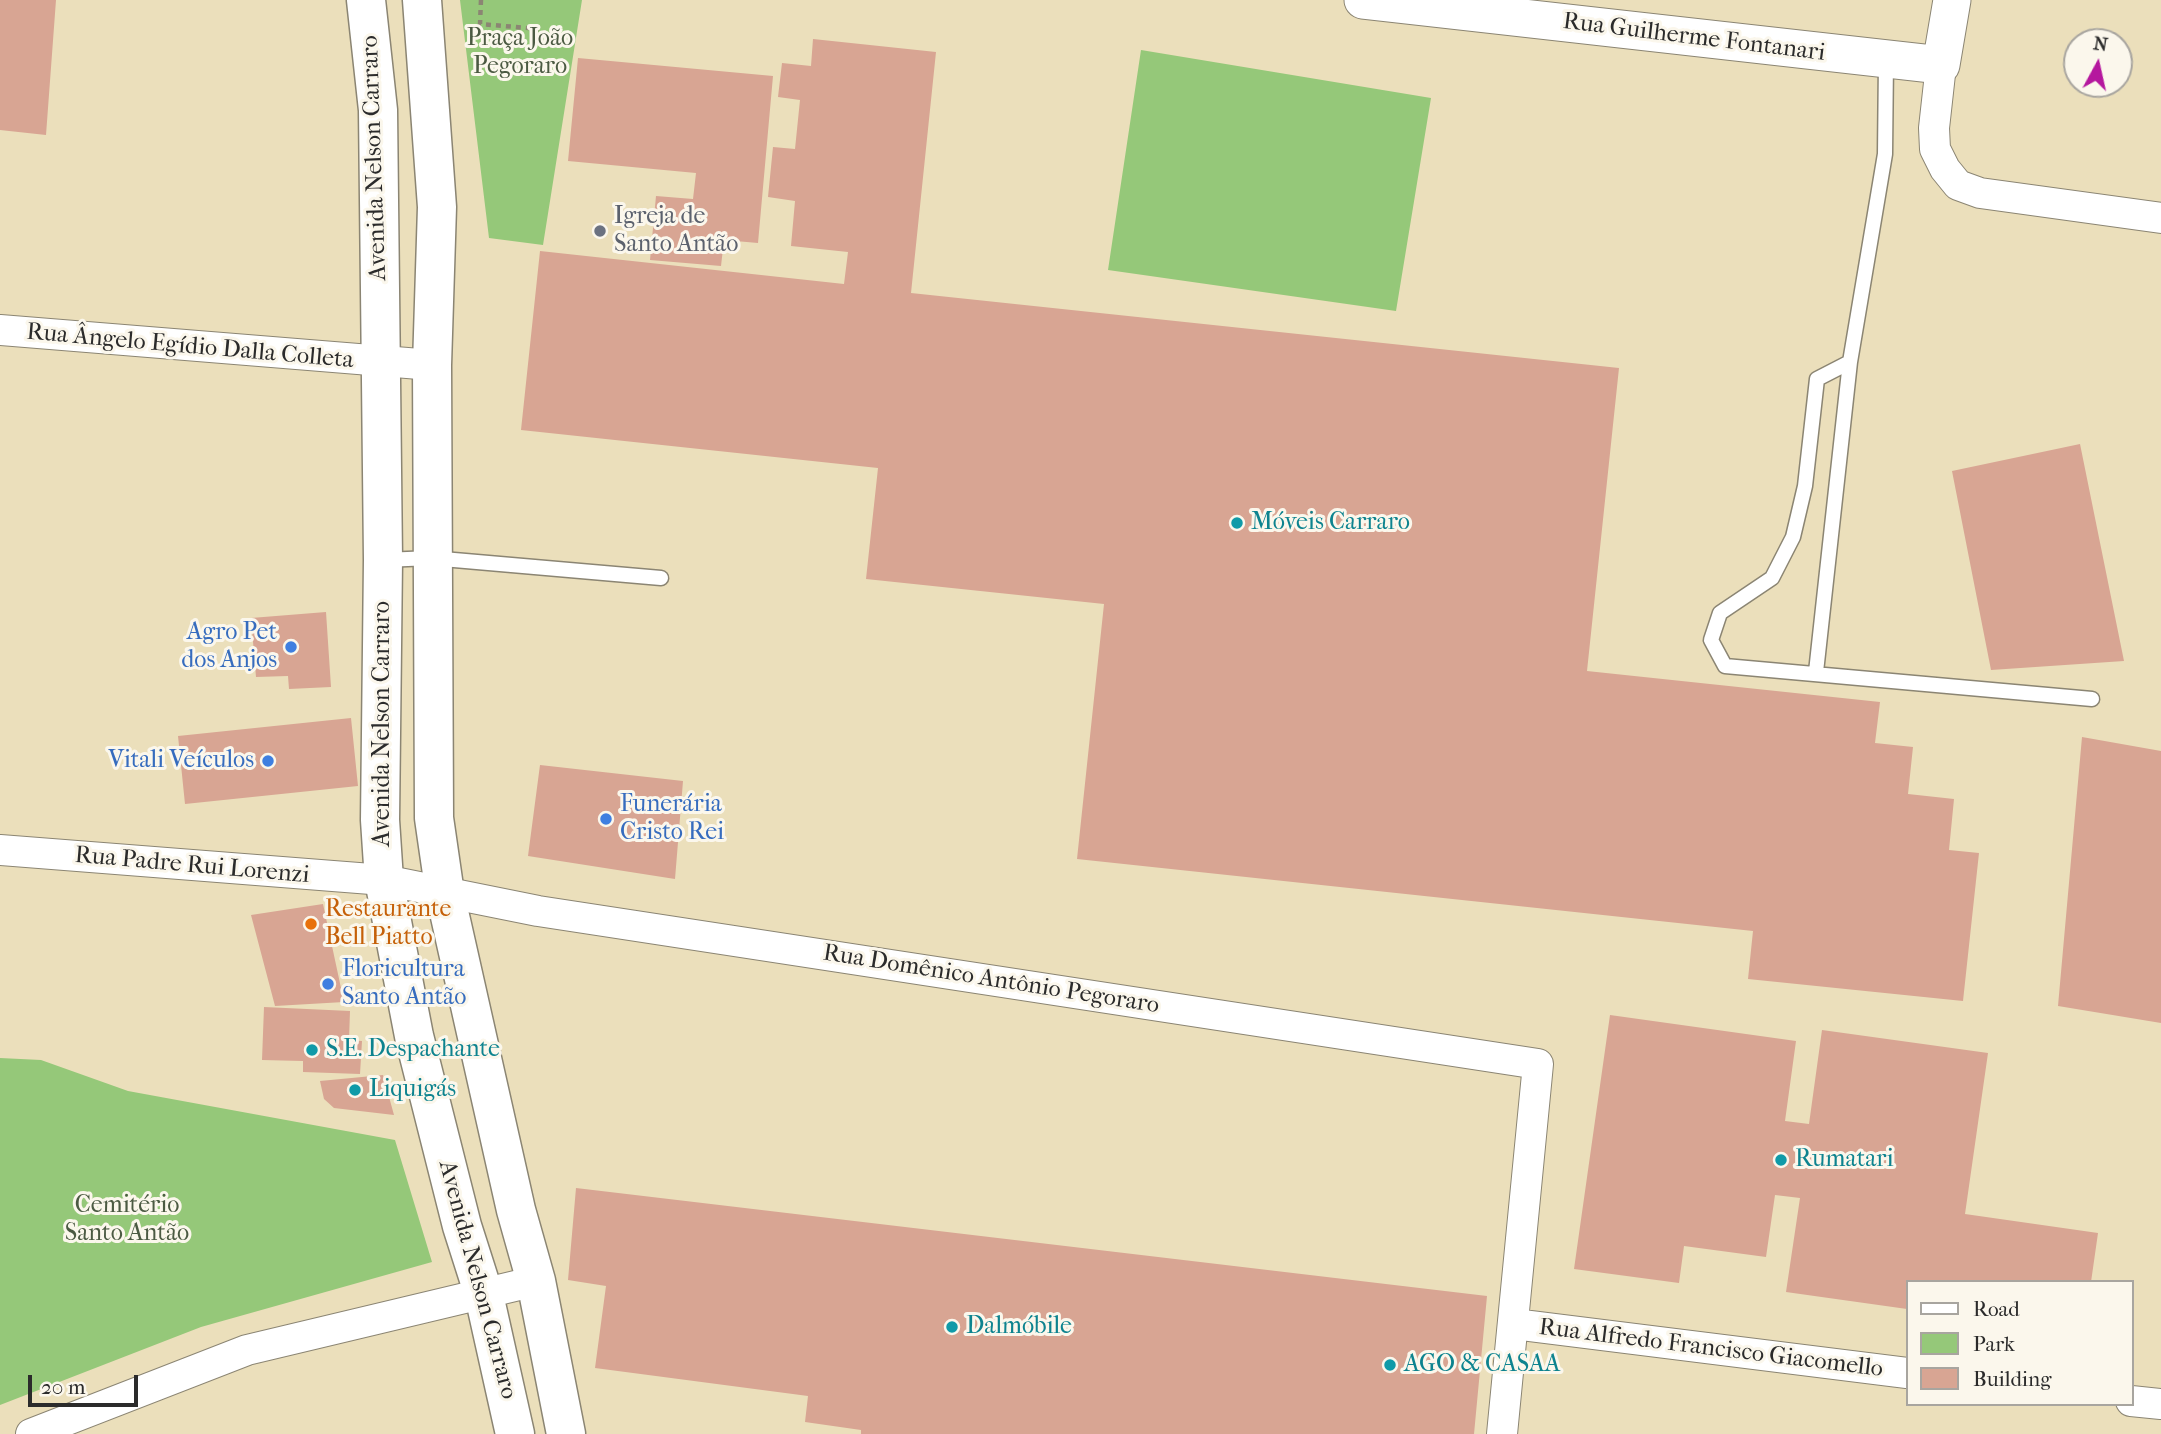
<!DOCTYPE html>
<html>
<head>
<meta charset="utf-8">
<style>
  body { margin:0 }
  #map { position:relative; width:2161px; height:1434px; overflow:hidden; background:#ebdfbb; font-family:"IM FELL French Canon",serif }
  canvas { display:block }
  .legend { position:absolute; left:1906px; top:1280px; width:228px; height:126px; box-sizing:border-box; background:#fbf7ec; border:2px solid #a8a59f; margin:0; padding:9px 12px; list-style:none; font-size:21px; color:#2b2b2b }
  .legend li { display:flex; align-items:center; gap:14px; height:35px }
  .legend b { width:35px; border:2px solid #a8a59f }
  .north { position:absolute; left:2063px; top:28px; width:70px; height:70px; box-sizing:border-box; background:#fbf7ec; border:2px solid #a8a59f; border-radius:50%; rotate:8deg; font-size:19px; font-weight:700; line-height:28px; text-align:center; color:#2b2b2b }
  .north::after { content:''; display:block; margin:auto; width:24px; height:32px; background:#b5179e; clip-path:polygon(50% 0,100% 100%,50% 72%,0 100%) }
  .scale { position:absolute; left:28px; top:1375px; width:110px; height:32px; box-sizing:border-box; border:4px solid #2b2b2b; border-top:0; padding-left:9px; font-size:21px; line-height:24px; white-space:nowrap; color:#2b2b2b; -webkit-text-stroke:5px #fbf7ec; paint-order:stroke }
</style>
</head>
<body>
<div id="map">
<canvas width="2161" height="1434"></canvas>
<ul class="legend">
<li><b style="height:9px;background:#fff"></b>Road</li>
<li><b style="height:19px;background:#95c879"></b>Park</li>
<li><b style="height:19px;background:#d8a593"></b>Building</li>
</ul>
<div class="north">N</div>
<div class="scale">20 m</div>
</div>
<script>
const context = document.querySelector('canvas').getContext('2d');
context.lineJoin = 'round';
function fillPath(path, color) { context.fillStyle = color; context.fill(path, 'evenodd'); }
const poly = rows => new Path2D(rows.map(r => 'M' + r).join(''));
function strokePath(path, color, width, dash) { context.strokeStyle = color; context.lineWidth = width; context.lineCap = dash ? 'butt' : 'round'; context.setLineDash(dash || []); context.stroke(path); }
function drawText(font, color, halo, rows, align = 'center') {
  context.font = font + ' "IM FELL French Canon",serif'; context.lineWidth = 6; context.setLineDash([]); context.textBaseline = 'middle'; context.strokeStyle = halo; context.fillStyle = color; for (const [text, x, y, turn = 0] of rows) {
    context.save(); context.translate(x, y); context.rotate((+turn || 0) * Math.PI / 180); context.textAlign = isNaN(turn) ? turn : align; if (halo) context.strokeText(text, 0, 0); context.fillText(text, 0, 0); context.restore();
  }
}
fillPath(poly([
  [460,0,582,0,543,245,489,238],
  [1141,50,1431,98,1396,311,1108,270],
  [0,1058,41,1060,128,1091,395,1140,432,1262,201,1327,0,1405]
]), '#95c879');
fillPath(poly([
  [0,0,56,0,46,135,0,130],
  [813,39,936,52,911,293,1619,368,1587,671,1880,702,1875,743,1913,747,1908,794,1954,799,1949,850,1979,853,1963,1001,1748,979,1753,931,1077,859,1104,604,866,579,878,468,521,430,540,251,844,284,848,252,791,246,795,201,768,197,773,147,795,149,800,100,778,97,782,63,811,66],
  [578,58,773,76,758,243,724,240,721,266,650,260,656,196,693,199,696,173,568,161],
  [2080,444,2124,661,1991,670,1952,471],
  [326,612,331,687,289,689,288,676,256,677,251,618],
  [351,718,358,786,185,804,178,736],
  [2082,737,2161,751,2161,1023,2058,1006],
  [540,765,683,781,675,879,528,856],
  [323,904,344,1002,275,1006,251,915],
  [264,1007,350,1011,349,1040,362,1041,360,1074,303,1072,303,1061,262,1060],
  [1610,1015,1796,1041,1785,1121,1809,1124,1822,1030,1988,1053,1965,1214,2098,1233,2091,1282,1907,1282,1907,1309,1786,1292,1800,1198,1775,1195,1766,1257,1684,1246,1679,1283,1574,1269],
  [383,1075,394,1115,334,1108,324,1099,320,1081],
  [576,1188,1487,1296,1474,1434,861,1434,861,1430,805,1422,808,1396,595,1368,606,1286,568,1280]
]), '#d8a593');
const service = poly([
  [1850,362,1817,379,1805,486,1793,537,1772,578,1720,613,1711,640,1725,666,2092,699],
  [384,560,431,558,661,578],
  [1816,672,1850,362,1885,154,1886,60]
]);
const minor = poly([
  [1941,65,1934,128,1935,149,1945,169,1958,185,1980,193,2161,218],
  [0,330,432,365],
  [0,850,384,880,538,911,1538,1064,1502,1434],
  [1514,1324,1907,1373],
  [2131,1401,2161,1404],
  [31,1434,247,1350,536,1281]
]);
const tertiary = poly([
  [1363,0,1941,65,1952,0]
]);
const secondary = poly([
  [366,0,378,110,383,560,380,820,384,880,414,1036,462,1226,484,1295,515,1434],
  [422,0,437,207,432,365,434,818,445,894,516,1210,536,1281,566,1434]
]);
strokePath(service, '#8b8573', 17);
strokePath(minor, '#8b8573', 32);
strokePath(tertiary, '#8b8573', 39);
strokePath(secondary, '#8b8573', 41);
strokePath(poly([
  [481,0,480,24,539,29]
]), '#8b8573', 4.5, [5, 5]);
strokePath(service, '#fff', 14);
strokePath(minor, '#fff', 30);
strokePath(tertiary, '#fff', 37);
strokePath(secondary, '#fff', 38);
for (const [x, y, r, color] of [
  [600,231,7,"#6b7280"],
  [1237,523,7,"#0f9aa8"],
  [291,647,7,"#3f7fe0"],
  [268,761,7,"#3f7fe0"],
  [606,819,7,"#3f7fe0"],
  [311,924,7,"#e8710a"],
  [328,984,7,"#3f7fe0"],
  [312,1050,7,"#0f9aa8"],
  [355,1090,7,"#0f9aa8"],
  [1781,1160,7,"#0f9aa8"],
  [952,1327,7,"#0f9aa8"],
  [1390,1365,7,"#0f9aa8"]
]) { const dot = new Path2D(); dot.arc(x, y, r, 0, 2 * Math.PI); context.fillStyle = color; context.fill(dot); strokePath(dot, '#fbf7ec', 2.5); }
drawText('24px', '#2b2b2b', '#fbf7ec', [
  ["Rua Guilherme Fontanari",1694,38,7],
  ["Avenida Nelson Carraro",375,158,-92],
  ["Rua Ângelo Egídio Dalla Colleta",190,347,5],
  ["Avenida Nelson Carraro",383,724,-90],
  ["Rua Padre Rui Lorenzi",192,866,5],
  ["Rua Domênico Antônio Pegoraro",991,980,9],
  ["Avenida Nelson Carraro",477,1280,75],
  ["Rua Alfredo Francisco Giacomello",1711,1349,7]
]);
drawText('24px', '#4b5a42', '#fbf7ec', [
  ["Praça João",520,39],
  ["Pegoraro",520,67],
  ["Cemitério",127,1206],
  ["Santo Antão",127,1234]
]);
drawText('24px', '#5b616d', '#fbf7ec', [
  ["Igreja de",614,217],
  ["Santo Antão",614,245]
], 'left');
drawText('24px', '#0d838f', '#fbf7ec', [
  ["Móveis Carraro",1251,523],
  ["S.E. Despachante",326,1050],
  ["Liquigás",369,1090],
  ["Rumatari",1795,1160],
  ["Dalmóbile",966,1327],
  ["AGO & CASAA",1404,1365]
], 'left');
drawText('24px', '#366cbe', '#fbf7ec', [
  ["Agro Pet",277,633],
  ["dos Anjos",277,661],
  ["Vitali Veículos",254,761],
  ["Funerária",620,805,"left"],
  ["Cristo Rei",620,833,"left"],
  ["Floricultura",342,970,"left"],
  ["Santo Antão",342,998,"left"]
], 'right');
drawText('24px', '#c56008', '#fbf7ec', [
  ["Restaurante",325,910],
  ["Bell Piatto",325,938]
], 'left');
</script>
</body>
</html>
